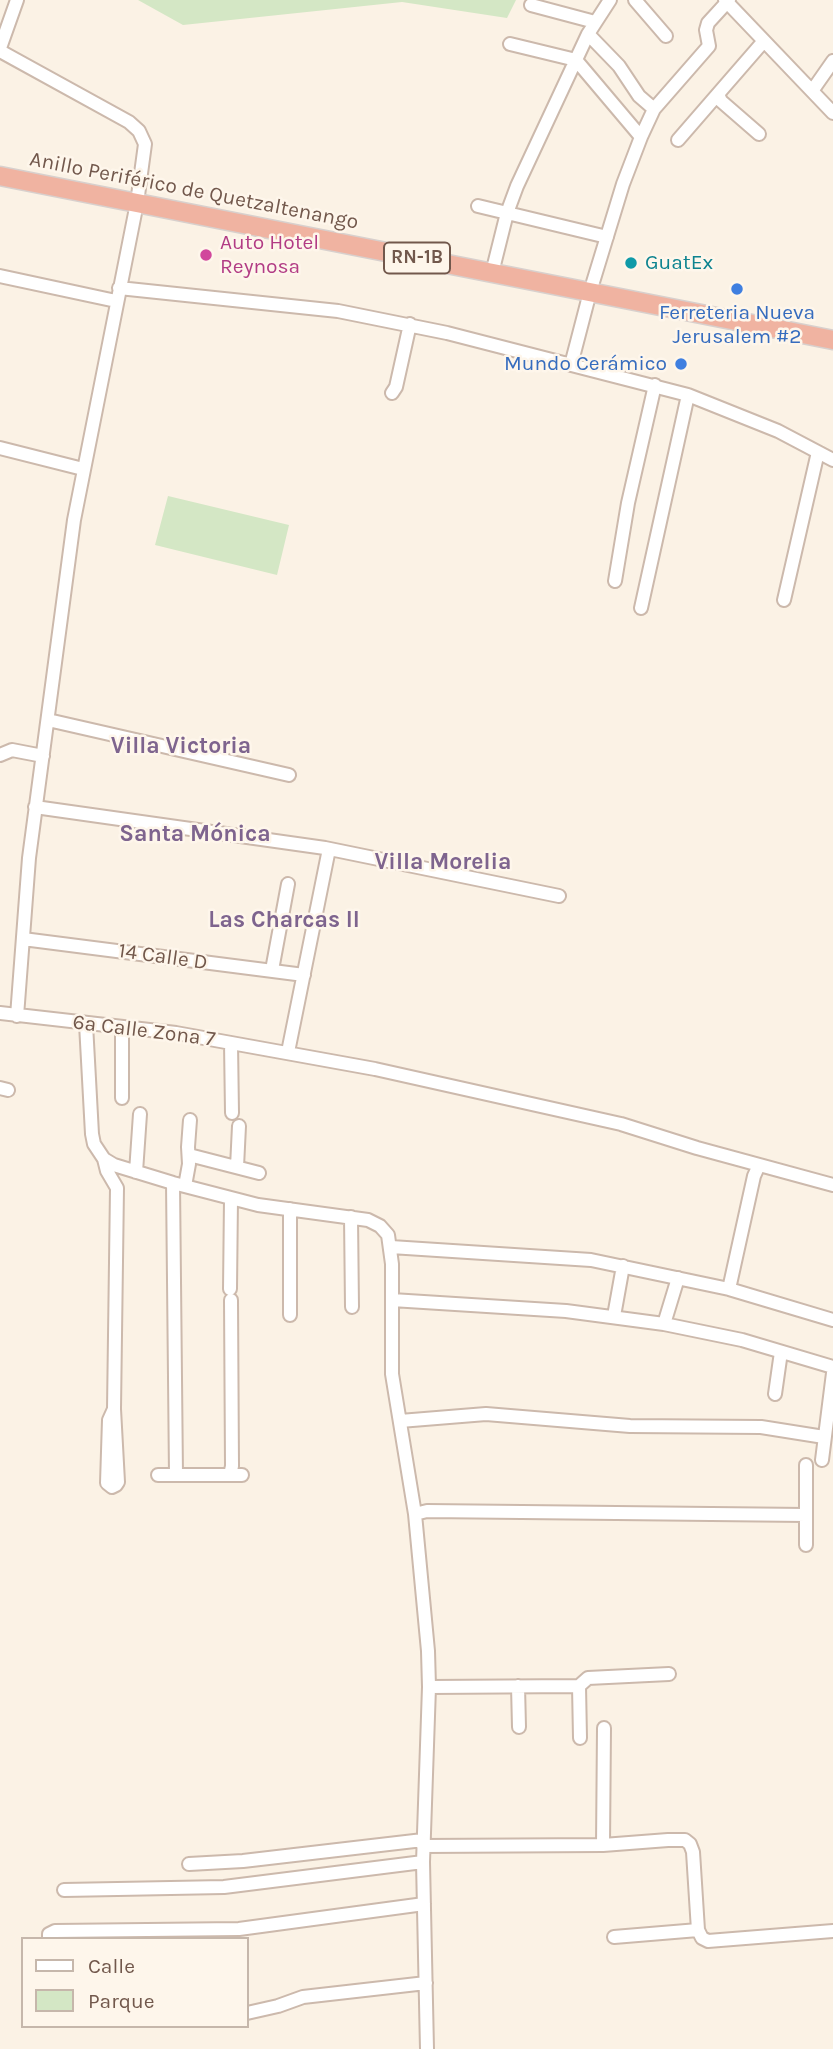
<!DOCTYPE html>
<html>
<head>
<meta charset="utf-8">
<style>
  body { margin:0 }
  #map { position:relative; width:833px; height:2049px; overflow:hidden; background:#fbf2e5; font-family:Karla,sans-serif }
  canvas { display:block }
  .legend { position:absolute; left:21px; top:1937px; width:228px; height:91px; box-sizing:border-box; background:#fef6eb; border:2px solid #c6b7ab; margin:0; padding:9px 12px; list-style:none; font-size:21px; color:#72584c }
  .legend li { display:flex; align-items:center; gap:14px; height:35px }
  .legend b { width:35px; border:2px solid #c6b7ab }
</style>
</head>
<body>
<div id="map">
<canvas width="833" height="2049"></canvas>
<ul class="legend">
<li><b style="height:9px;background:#fff"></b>Calle</li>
<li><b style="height:19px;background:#d4e7c5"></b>Parque</li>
</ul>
</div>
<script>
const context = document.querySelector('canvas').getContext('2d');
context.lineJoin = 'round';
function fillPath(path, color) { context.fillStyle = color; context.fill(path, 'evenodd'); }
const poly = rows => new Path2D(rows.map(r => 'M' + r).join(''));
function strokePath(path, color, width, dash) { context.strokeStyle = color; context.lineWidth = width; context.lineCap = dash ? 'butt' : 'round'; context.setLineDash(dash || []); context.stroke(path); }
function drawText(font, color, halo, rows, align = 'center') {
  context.font = font + ' Karla,sans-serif'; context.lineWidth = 5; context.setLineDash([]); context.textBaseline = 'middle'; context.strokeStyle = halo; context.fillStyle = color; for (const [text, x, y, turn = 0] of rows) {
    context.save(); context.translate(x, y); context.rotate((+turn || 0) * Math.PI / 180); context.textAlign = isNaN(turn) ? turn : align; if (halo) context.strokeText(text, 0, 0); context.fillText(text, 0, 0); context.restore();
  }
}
fillPath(poly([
  [138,0,516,0,507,18,402,2,183,25],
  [168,496,289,525,277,575,155,545]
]), '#d4e7c5');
const minor = poly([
  [635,0,666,36],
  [725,0,833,113],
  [531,5,595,22],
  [588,34,619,66,639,96,654,109],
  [510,44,576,60,641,137],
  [0,48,17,0],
  [0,51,129,122,139,131,145,144,137,203,74,520,29,858,17,1016],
  [812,91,833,61],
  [718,94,721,101,759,134],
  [678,140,763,42],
  [478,206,607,237],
  [492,273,507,213,517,186,588,34,610,0],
  [0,276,116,301],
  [119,288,338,311,447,333,688,395,778,431,833,460],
  [571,365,590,292,623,184,641,137,654,109,709,46,706,30,708,23,729,0],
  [392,393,396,387,410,324],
  [0,448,83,469],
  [615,581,628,503,655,385],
  [784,600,818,452],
  [641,608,688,395],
  [48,720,289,775],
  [0,755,12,750,43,756],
  [35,807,325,848,559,896],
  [23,939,304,975],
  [272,970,288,884],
  [0,1013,176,1033,375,1069,621,1124,697,1148,833,1185],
  [86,1024,92,1134,94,1144,104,1159,107,1171,117,1188,114,1409,118,1482,116,1485,112,1487,107,1483,109,1420,114,1409],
  [122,1027,122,1098],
  [231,1043,232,1113],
  [288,1052,329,849],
  [0,1088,8,1090],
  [189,1155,259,1173],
  [104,1159,114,1165,173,1183,258,1205,368,1220,380,1226,388,1235,392,1264,392,1374,415,1514,428,1651,429,1687,423,1862,427,2049],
  [237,1167,239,1126],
  [136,1172,140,1114],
  [173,1183,176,1475],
  [185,1186,189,1164,188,1147,190,1120],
  [351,1217,352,1307],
  [391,1247,591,1260,729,1289,833,1320],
  [230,1289,231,1199],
  [729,1289,754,1176,759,1165],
  [392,1300,566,1311,664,1324,742,1340,833,1367],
  [290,1315,290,1209],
  [614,1316,623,1266],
  [664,1324,678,1278],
  [775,1394,781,1352],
  [400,1421,486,1414,630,1426,761,1427,824,1437],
  [822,1460,833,1373],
  [806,1465,806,1545],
  [158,1475,242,1475],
  [230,1475,232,1466,231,1300],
  [415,1514,427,1511,806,1515],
  [518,1686,519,1727],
  [579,1686,580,1738],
  [429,1687,579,1686,588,1678,669,1674],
  [603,1845,604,1728],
  [423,1846,603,1845,668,1840,685,1840,690,1844,693,1852,698,1930,702,1938,708,1941,833,1931],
  [189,1864,243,1861,423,1840],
  [64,1890,224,1887,423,1862],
  [614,1937,698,1930],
  [49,1939,49,1934,55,1931,239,1929,424,1904],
  [247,2013,278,2006,303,1997,426,1983]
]);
const highway = poly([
  [0,176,833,340]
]);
strokePath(minor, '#ccb9ac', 16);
strokePath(highway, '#d8d0cd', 21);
strokePath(minor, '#fff', 12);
strokePath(highway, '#f0b3a1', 18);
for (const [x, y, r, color] of [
  [206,255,7,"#d1479c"],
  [631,263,7,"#0f9aa8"],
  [737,289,7,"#3f7fe0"],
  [681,364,7,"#3f7fe0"]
]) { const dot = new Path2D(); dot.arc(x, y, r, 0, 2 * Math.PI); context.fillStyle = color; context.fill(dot); strokePath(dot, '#fef6eb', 2.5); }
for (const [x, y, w] of [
  [417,258,66]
]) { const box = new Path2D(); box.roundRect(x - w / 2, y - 15.5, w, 31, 5); context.fillStyle = '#fef6eb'; context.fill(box); strokePath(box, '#72584c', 2); }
drawText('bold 19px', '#72584c', null, [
  ["RN-1B",417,258]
]);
drawText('21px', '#72584c', '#fef6eb', [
  ["Anillo Periférico de Quetzaltenango",194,191,11],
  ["14 Calle D",163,957,8],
  ["6a Calle Zona 7",144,1031,7]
]);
drawText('21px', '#b23c85', '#fef6eb', [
  ["Auto Hotel",220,243],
  ["Reynosa",220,267]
], 'left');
drawText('21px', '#0d838f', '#fef6eb', [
  ["GuatEx",645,263]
], 'left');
drawText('21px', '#366cbe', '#fef6eb', [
  ["Ferreteria Nueva",737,313],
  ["Jerusalem #2",737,337],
  ["Mundo Cerámico",667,364,"right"]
]);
drawText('bold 23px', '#7e648e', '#fef6eb', [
  ["Villa Victoria",181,746],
  ["Santa Mónica",195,834],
  ["Villa Morelia",443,862],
  ["Las Charcas II",284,920]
]);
</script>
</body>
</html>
